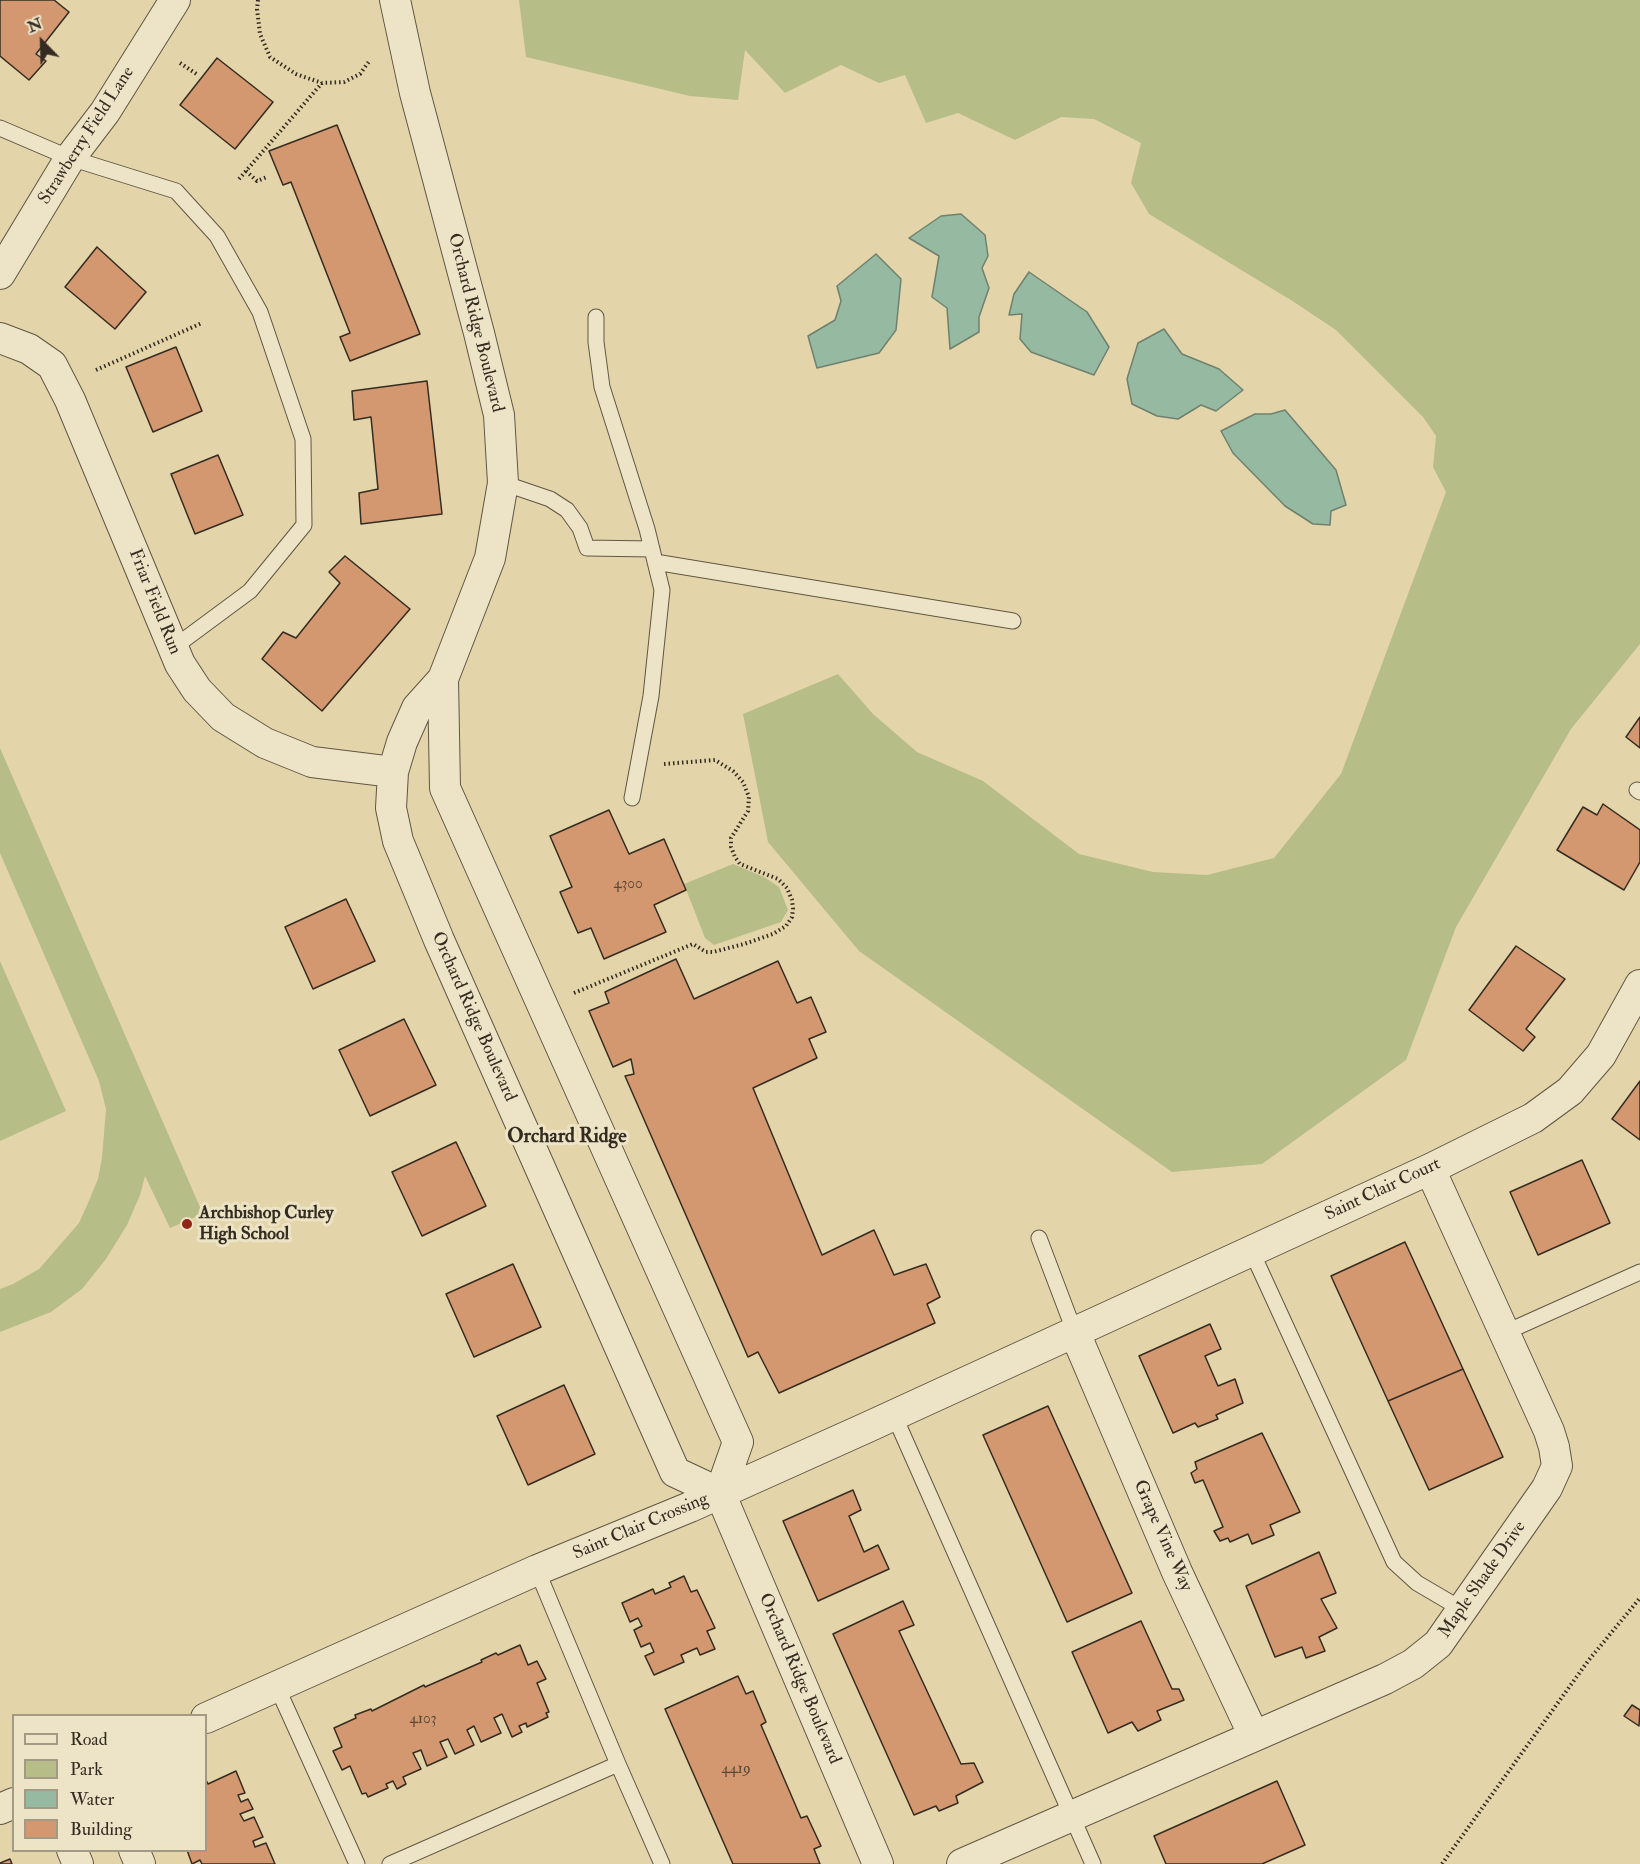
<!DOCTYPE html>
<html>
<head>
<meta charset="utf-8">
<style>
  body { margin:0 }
  #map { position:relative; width:1640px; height:1864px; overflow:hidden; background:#e3d5a9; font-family:"IM FELL Double Pica",serif }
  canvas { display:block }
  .legend { position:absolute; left:12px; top:1714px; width:195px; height:138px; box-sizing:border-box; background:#ede4c7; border:2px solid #a39a85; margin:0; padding:8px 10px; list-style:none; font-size:18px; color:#342c21 }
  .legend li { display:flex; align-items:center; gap:12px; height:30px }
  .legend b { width:30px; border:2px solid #a39a85 }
  .north { position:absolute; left:12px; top:12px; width:60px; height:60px; -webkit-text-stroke:4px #ede4c7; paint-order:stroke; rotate:337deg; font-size:16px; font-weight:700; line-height:24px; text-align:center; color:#342c21 }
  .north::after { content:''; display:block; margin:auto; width:21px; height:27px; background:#342c21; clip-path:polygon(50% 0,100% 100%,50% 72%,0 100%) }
</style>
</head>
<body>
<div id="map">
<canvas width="1640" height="1864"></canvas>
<ul class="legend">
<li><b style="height:8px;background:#ede4c7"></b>Road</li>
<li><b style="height:16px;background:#b6bd86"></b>Park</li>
<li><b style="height:16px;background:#96b9a2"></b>Water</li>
<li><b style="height:16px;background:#d49871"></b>Building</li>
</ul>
<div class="north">N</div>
</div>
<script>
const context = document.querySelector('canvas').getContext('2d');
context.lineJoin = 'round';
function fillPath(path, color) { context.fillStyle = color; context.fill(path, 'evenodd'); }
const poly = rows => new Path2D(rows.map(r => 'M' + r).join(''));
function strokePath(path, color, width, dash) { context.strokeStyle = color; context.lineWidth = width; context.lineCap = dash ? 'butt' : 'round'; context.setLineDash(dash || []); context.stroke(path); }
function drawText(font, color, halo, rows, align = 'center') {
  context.font = font + ' "IM FELL Double Pica",serif'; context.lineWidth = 6; context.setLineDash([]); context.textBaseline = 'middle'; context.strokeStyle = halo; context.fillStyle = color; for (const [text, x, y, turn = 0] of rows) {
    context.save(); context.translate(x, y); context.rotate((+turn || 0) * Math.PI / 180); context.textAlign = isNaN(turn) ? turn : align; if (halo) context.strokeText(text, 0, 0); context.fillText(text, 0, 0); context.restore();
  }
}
fillPath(poly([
  [519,0,1640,0,1640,644,1571,729,1456,927,1406,1060,1262,1164,1172,1172,859,951,768,842,743,714,838,674,873,714,917,752,983,781,1079,854,1153,872,1207,875,1274,858,1341,774,1446,492,1433,467,1436,436,1423,417,1336,330,1294,302,1149,214,1131,183,1141,143,1094,119,1061,117,1015,140,958,113,926,123,905,75,879,83,841,65,785,93,745,50,738,100,690,96,526,57],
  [0,748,203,1214,170,1228,145,1176,140,1195,127,1225,106,1259,82,1289,51,1312,0,1332,0,1289,13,1284,39,1269,79,1223,88,1203,98,1179,102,1158,106,1109,99,1081,0,853],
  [733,864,764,877,779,887,788,910,781,922,714,945,705,938,684,884],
  [0,961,66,1111,0,1141]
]), '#b6bd86');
const water = poly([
  [961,214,985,235,988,256,982,268,989,288,979,317,979,332,950,349,947,308,932,297,939,256,909,238,941,216,961,214],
  [876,254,901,279,896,330,879,353,817,368,808,336,835,320,841,301,837,286,876,254],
  [1029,272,1087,312,1109,347,1094,375,1031,352,1020,339,1022,314,1009,315,1014,294,1029,272],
  [1164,329,1182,354,1219,369,1243,390,1216,411,1201,405,1178,419,1157,416,1132,404,1127,379,1138,343,1164,329],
  [1285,410,1336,470,1346,505,1331,511,1330,525,1313,524,1285,506,1233,453,1221,431,1255,414,1271,414,1285,410]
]);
fillPath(water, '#96b9a2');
strokePath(water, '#6f816e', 1.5);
const building = poly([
  [0,0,54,0,69,12,36,54,46,61,29,80,0,56,0,0],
  [217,58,273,102,235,149,180,105,217,58],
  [337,125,420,334,350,361,340,337,350,333,291,182,283,185,269,151,337,125],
  [97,247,146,292,115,329,65,287,97,247],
  [176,347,202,411,153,432,126,367,176,347],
  [427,381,442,514,361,524,359,493,378,489,371,417,354,420,352,391,427,381],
  [218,455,243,515,195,534,171,474,218,455],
  [345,556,410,609,322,711,262,659,283,632,296,638,340,583,329,572,345,556],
  [1640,717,1640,748,1626,737,1640,717],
  [1603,804,1640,830,1640,862,1624,890,1557,850,1583,807,1597,815,1603,804],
  [609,810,629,854,664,839,686,890,654,905,666,932,604,959,591,928,578,933,560,892,572,887,550,836,609,810],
  [346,899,375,961,313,989,285,927,346,899],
  [1516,946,1565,979,1526,1029,1535,1037,1523,1051,1469,1010,1516,946],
  [676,959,694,999,778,961,797,1003,811,997,826,1032,809,1039,817,1058,753,1088,822,1255,874,1230,894,1275,926,1264,940,1297,927,1304,935,1323,779,1393,758,1352,748,1357,625,1076,634,1074,631,1059,613,1067,589,1011,609,1003,605,992,676,959],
  [404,1019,436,1085,370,1116,339,1050,404,1019],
  [1640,1081,1640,1140,1612,1119,1640,1081],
  [456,1142,486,1206,422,1236,392,1172,456,1142],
  [1582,1160,1610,1223,1538,1255,1510,1192,1582,1160],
  [1405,1242,1463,1369,1388,1401,1331,1276,1405,1242],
  [513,1264,541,1327,474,1357,446,1294,513,1264],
  [1210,1324,1221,1349,1205,1356,1218,1386,1235,1379,1243,1403,1216,1415,1218,1419,1198,1427,1195,1423,1173,1433,1139,1356,1210,1324],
  [1463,1369,1503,1457,1429,1490,1388,1401,1463,1369],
  [564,1385,595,1454,528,1485,497,1416,564,1385],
  [1048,1406,1132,1593,1067,1622,983,1435,1048,1406],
  [1262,1433,1300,1512,1270,1525,1274,1535,1252,1544,1248,1534,1230,1542,1228,1538,1220,1541,1214,1531,1223,1527,1203,1480,1195,1483,1191,1473,1197,1469,1195,1462,1262,1433],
  [853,1490,861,1510,849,1516,864,1552,878,1545,889,1569,818,1601,783,1521,853,1490],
  [1319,1552,1336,1593,1321,1599,1337,1628,1319,1637,1325,1651,1306,1658,1302,1647,1275,1657,1246,1586,1319,1552],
  [684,1576,691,1592,697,1590,715,1628,707,1631,715,1649,700,1655,697,1648,681,1655,684,1662,654,1675,645,1656,654,1652,650,1643,641,1647,634,1630,642,1626,638,1618,630,1622,622,1603,653,1589,655,1594,671,1587,669,1583,684,1576],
  [903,1601,914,1625,899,1631,961,1764,974,1763,983,1782,956,1796,958,1803,939,1811,936,1806,914,1815,833,1634,903,1601],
  [1141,1621,1172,1689,1179,1689,1184,1700,1157,1711,1161,1720,1138,1731,1132,1722,1108,1733,1072,1652,1141,1621],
  [520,1645,528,1665,537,1661,546,1679,537,1683,549,1712,546,1713,548,1717,527,1727,526,1723,519,1726,522,1732,512,1737,502,1714,494,1718,501,1733,481,1742,474,1726,467,1730,474,1745,455,1754,448,1739,440,1742,447,1757,427,1766,421,1750,413,1753,421,1769,403,1777,406,1784,397,1789,393,1781,386,1784,388,1788,368,1797,366,1793,362,1794,350,1766,342,1770,333,1751,342,1747,334,1728,356,1718,355,1715,371,1709,372,1711,424,1685,425,1687,482,1662,481,1660,496,1653,498,1655,520,1645],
  [738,1676,746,1694,753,1691,766,1722,761,1725,801,1818,807,1816,821,1846,814,1849,820,1864,733,1864,665,1709,738,1676],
  [1632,1705,1640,1710,1639,1726,1624,1716,1632,1705],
  [236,1771,245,1793,238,1795,241,1802,248,1799,253,1809,240,1814,244,1821,254,1817,263,1837,253,1841,255,1847,266,1843,275,1864,202,1864,200,1860,192,1864,187,1850,206,1850,206,1780,208,1784,236,1771],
  [1277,1781,1305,1845,1262,1864,1166,1864,1154,1836,1277,1781],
  [10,1859,12,1864,0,1864,0,1863,10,1859]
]);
fillPath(building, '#d49871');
strokePath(building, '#342c21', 1.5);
const lane = poly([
  [0,128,70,158,176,191,217,236,260,312,303,439,304,525,250,591,173,648],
  [596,317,596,342,602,387,647,529,662,590,651,696,632,798],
  [503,483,550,499,567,510,580,528,587,548,652,549],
  [655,562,1013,621],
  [1637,790,1640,792],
  [1039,1238,1075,1333],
  [1251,1250,1394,1562,1417,1583,1463,1610],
  [1504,1333,1640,1272],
  [894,1415,1093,1864],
  [537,1570,618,1764,662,1864],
  [277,1687,357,1864],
  [390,1864,618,1764]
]);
const street = poly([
  [395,0,415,93,479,333,499,415,503,483,490,558,443,679,417,708,402,742,393,772,391,808,398,841,439,940,675,1472,720,1493],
  [0,274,70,158,105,112,175,0],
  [0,338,29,349,52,365,70,400,180,664,197,690,223,717,265,743,312,762,393,772],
  [443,679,445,788,738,1442,720,1493,878,1864],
  [1075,1333,1177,1572,1254,1736],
  [206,1718,537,1570,690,1507,868,1427,1430,1169,1533,1118,1570,1091,1601,1055,1640,985],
  [0,1809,14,1803],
  [72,1850,78,1864],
  [134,1850,140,1864],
  [962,1864,1385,1679,1413,1664,1438,1644,1547,1488,1557,1466,1554,1447,1549,1431,1430,1169]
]);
strokePath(lane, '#605643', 17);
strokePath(street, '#605643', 32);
strokePath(poly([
  [258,0,257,9,260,34,270,57,296,74,322,83,344,82,360,74,370,60],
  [180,63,198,75],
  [246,171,257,181,267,177],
  [239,179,322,83],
  [96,370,202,323],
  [574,993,693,944,706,952,713,952,744,944,773,934,786,926,792,917,793,909,792,900,787,888,778,879,740,864,735,857,731,847,731,838,748,811,749,797,743,782,733,771,715,760,664,764],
  [1442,1864,1588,1661,1640,1598]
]), '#342c21', 4, [1.5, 3]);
strokePath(lane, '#ede4c7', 15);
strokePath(street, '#ede4c7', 30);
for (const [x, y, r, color] of [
  [187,1224,6,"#8f2418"]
]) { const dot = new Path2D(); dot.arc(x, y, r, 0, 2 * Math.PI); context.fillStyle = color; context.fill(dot); strokePath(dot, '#ede4c7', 2); }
drawText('15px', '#5c4735', null, [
  ["4300",628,885],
  ["4103",423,1720],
  ["4419",736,1770]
]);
drawText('18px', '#342c21', '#ede4c7', [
  ["Strawberry Field Lane",87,136,-57],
  ["Orchard Ridge Boulevard",475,323,76],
  ["Friar Field Run",154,602,68],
  ["Orchard Ridge Boulevard",473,1017,66],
  ["Saint Clair Court",1383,1190,-25],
  ["Saint Clair Crossing",641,1527,-23],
  ["Grape Vine Way",1162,1536,66],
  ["Maple Shade Drive",1483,1580,-55],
  ["Orchard Ridge Boulevard",799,1679,67]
]);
drawText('bold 18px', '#342c21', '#ede4c7', [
  ["Archbishop Curley",199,1214],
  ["High School",199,1235]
], 'left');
drawText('bold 20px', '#342c21', '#ede4c7', [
  ["Orchard Ridge",567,1138]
]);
</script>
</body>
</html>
